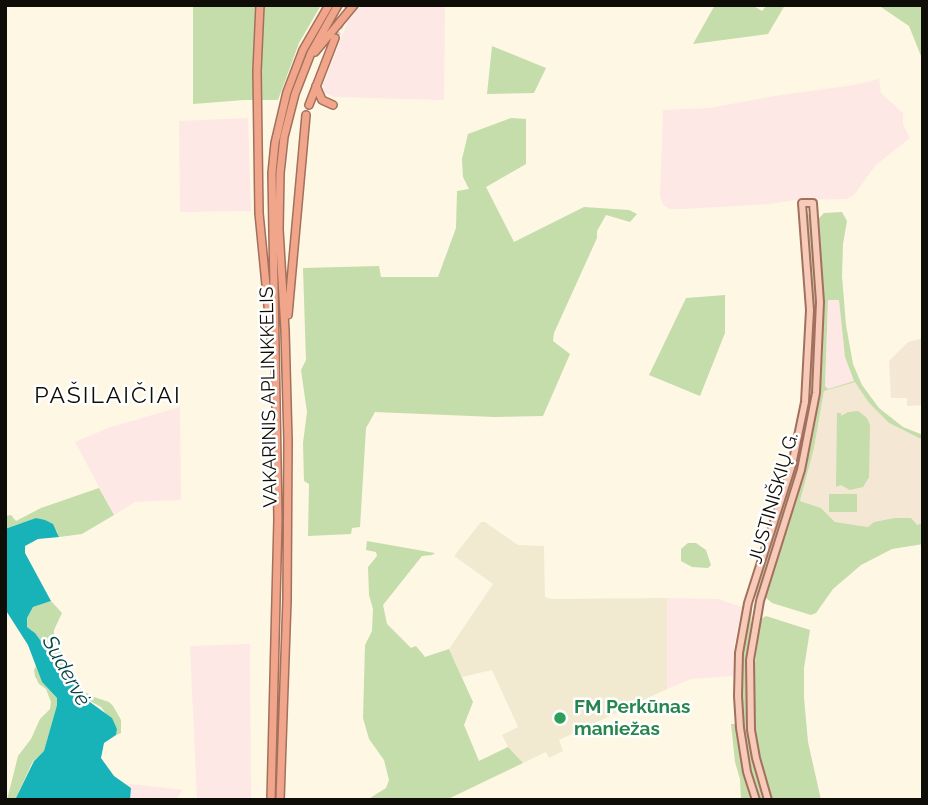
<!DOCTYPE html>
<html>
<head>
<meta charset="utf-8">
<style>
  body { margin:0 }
  #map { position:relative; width:928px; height:805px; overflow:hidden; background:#fef7e4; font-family:Raleway,sans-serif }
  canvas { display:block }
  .frame { position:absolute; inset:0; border:7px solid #0f0d07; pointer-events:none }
</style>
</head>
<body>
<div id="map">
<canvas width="928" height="805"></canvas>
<div class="frame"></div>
</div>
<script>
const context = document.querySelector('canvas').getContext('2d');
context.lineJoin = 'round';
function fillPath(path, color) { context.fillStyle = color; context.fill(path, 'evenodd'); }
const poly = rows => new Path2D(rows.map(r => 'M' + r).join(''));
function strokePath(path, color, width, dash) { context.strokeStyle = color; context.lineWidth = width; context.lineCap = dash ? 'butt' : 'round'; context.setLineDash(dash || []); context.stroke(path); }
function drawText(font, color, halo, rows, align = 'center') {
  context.font = font + ' Raleway,sans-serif'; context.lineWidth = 5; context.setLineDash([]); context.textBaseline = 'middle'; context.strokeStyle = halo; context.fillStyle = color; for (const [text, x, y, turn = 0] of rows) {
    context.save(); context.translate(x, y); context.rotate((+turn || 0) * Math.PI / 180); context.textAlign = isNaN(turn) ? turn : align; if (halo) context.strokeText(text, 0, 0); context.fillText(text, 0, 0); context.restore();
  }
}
fillPath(poly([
  [360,5,445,5,444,100,334,97,325,93,323,85,349,18],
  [879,79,881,93,903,113,903,124,910,138,876,165,854,195,846,199,795,200,770,204,683,209,670,209,663,205,660,196,663,110,710,108,774,96,854,85],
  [248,118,251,211,180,212,179,121],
  [828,300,839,300,845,357,854,381,828,389,825,386],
  [180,407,181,500,135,502,114,515,75,442,111,427],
  [667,598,718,599,742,607,734,646,734,676,691,679,667,689],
  [250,644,251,800,197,800,190,646],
  [127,784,132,784,183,790,175,800,130,800,131,788]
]), '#fde8e5');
fillPath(poly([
  [481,522,485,522,518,545,544,546,545,597,551,599,667,598,667,689,559,740,563,751,549,758,546,752,523,763,508,747,502,735,518,727,492,670,462,677,449,649,493,584,454,556]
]), '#f2ead0');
fillPath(poly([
  [923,338,923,405,907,406,907,398,891,398,889,361,908,342],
  [855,381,869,403,889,423,923,440,922,525,868,527,835,522,821,508,800,501,814,448,824,391]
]), '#f4e7d4');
fillPath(poly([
  [193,5,321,5,299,43,278,100,244,100,193,104],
  [715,5,752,5,762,11,767,5,785,5,768,34,693,44],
  [878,5,923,5,923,55,921,56,909,26],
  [492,46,546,68,534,93,487,94],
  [511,118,526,119,526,164,486,187,514,242,584,207,629,210,637,214,630,222,606,215,597,231,597,238,554,333,553,341,570,354,543,416,495,417,375,412,366,428,360,527,352,528,351,534,308,536,309,484,304,481,303,443,307,412,301,370,306,360,303,268,379,266,381,277,438,277,456,228,457,191,469,189,463,177,462,159,468,134],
  [842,212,847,221,843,244,842,276,846,325,853,364,862,385,879,408,903,427,923,435,923,440,889,423,869,403,855,382,824,391,814,448,800,501,821,508,835,522,868,527,874,522,895,518,911,518,917,525,923,523,923,544,892,549,861,565,833,589,816,613,811,615,772,603,764,596,798,490,817,407,823,350,823,304,817,220,824,213],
  [828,300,839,300,845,357,854,381,828,389,825,386],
  [808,214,811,216,818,316,814,391,796,478,756,598,755,596,771,537,789,483,809,386,812,307,805,216],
  [725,295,725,333,700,396,649,375,686,298],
  [858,411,867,418,870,425,869,477,863,487,850,490,841,485,836,487,837,413,841,413,841,416,848,412],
  [99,488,114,515,82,534,59,537,57,531,37,518,5,529,5,516,11,515,16,521,41,508],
  [829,494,857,494,857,512,829,512],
  [367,541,435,553,432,555,422,556,383,605,387,624,411,648,416,646,425,657,449,649,473,702,464,725,479,761,508,747,523,763,446,800,367,800,386,788,389,780,384,760,369,739,363,718,365,645,372,631,373,609,369,595,368,567,377,556,376,552,366,550],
  [688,543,696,543,706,550,711,565,708,568,692,567,681,561,681,549],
  [51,601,62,613,54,630,54,636,70,673,81,689,91,696,109,702,113,706,121,720,121,733,116,735,117,729,101,707,83,697,35,633,27,627,27,618,33,607],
  [752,610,746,698,755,768,765,800,759,800,754,784,746,751,741,702,743,646,748,612],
  [766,616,810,630,804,668,804,698,808,742,821,800,771,800,763,776,756,742,752,687,760,624,761,619],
  [36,666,42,682,57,698,57,705,44,752,33,761,15,800,7,800,18,756,31,739,40,719,50,709,51,702,46,689,39,684,35,676,34,670],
  [731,724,737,724,744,769,753,800,741,800,740,779,735,762]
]), '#c5dcab');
fillPath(poly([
  [36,518,45,520,53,524,59,537,38,539,25,546,25,553,51,601,33,607,27,618,27,627,35,633,83,697,112,718,117,729,116,735,104,743,101,758,114,776,131,788,130,800,15,800,34,761,44,751,57,705,57,698,42,682,28,645,5,609,5,529]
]), '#18b3b9');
strokePath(poly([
  [335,38,348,5]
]), '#dad4c3', 7, [7, 3.5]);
const major = poly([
  [756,800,747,772,740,728,738,696,739,653,748,603,792,465,805,402,810,310,802,203,813,203,820,302,816,393,801,470,760,601,750,660,751,730,756,758,768,800]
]);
const highway = poly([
  [260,5,257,71,259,213,273,357],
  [315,52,354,5],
  [316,86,322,100,333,105],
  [309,105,335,38],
  [288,315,306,115],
  [271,800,278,519,272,173,275,143,287,92,303,50,329,5],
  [280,800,287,600,288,441,285,330,279,229,280,173,284,137,295,94,311,53,338,5]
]);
strokePath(major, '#a2705d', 10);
strokePath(highway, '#a2705d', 10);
strokePath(major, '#f7cab9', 6);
strokePath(highway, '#f1a68b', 7);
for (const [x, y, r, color] of [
  [560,718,7,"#2e9e5b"]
]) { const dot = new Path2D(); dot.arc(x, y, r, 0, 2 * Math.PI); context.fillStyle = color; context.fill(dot); strokePath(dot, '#fff', 2.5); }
drawText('19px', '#0f0d07', '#fff', [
  ["VAKARINIS APLINKKELIS",269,397,-91],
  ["JUSTINIŠKIŲ G.",774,498,-74]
]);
drawText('bold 19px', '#27864d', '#fff', [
  ["FM Perkūnas",574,707],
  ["maniežas",574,729]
], 'left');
drawText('italic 21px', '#034345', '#fff', [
  ["Sudervė",66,671,61]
]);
context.letterSpacing = '2px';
drawText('23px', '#0f0d07', '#fff', [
  ["PAŠILAIČIAI",108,396]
]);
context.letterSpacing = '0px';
</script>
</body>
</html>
